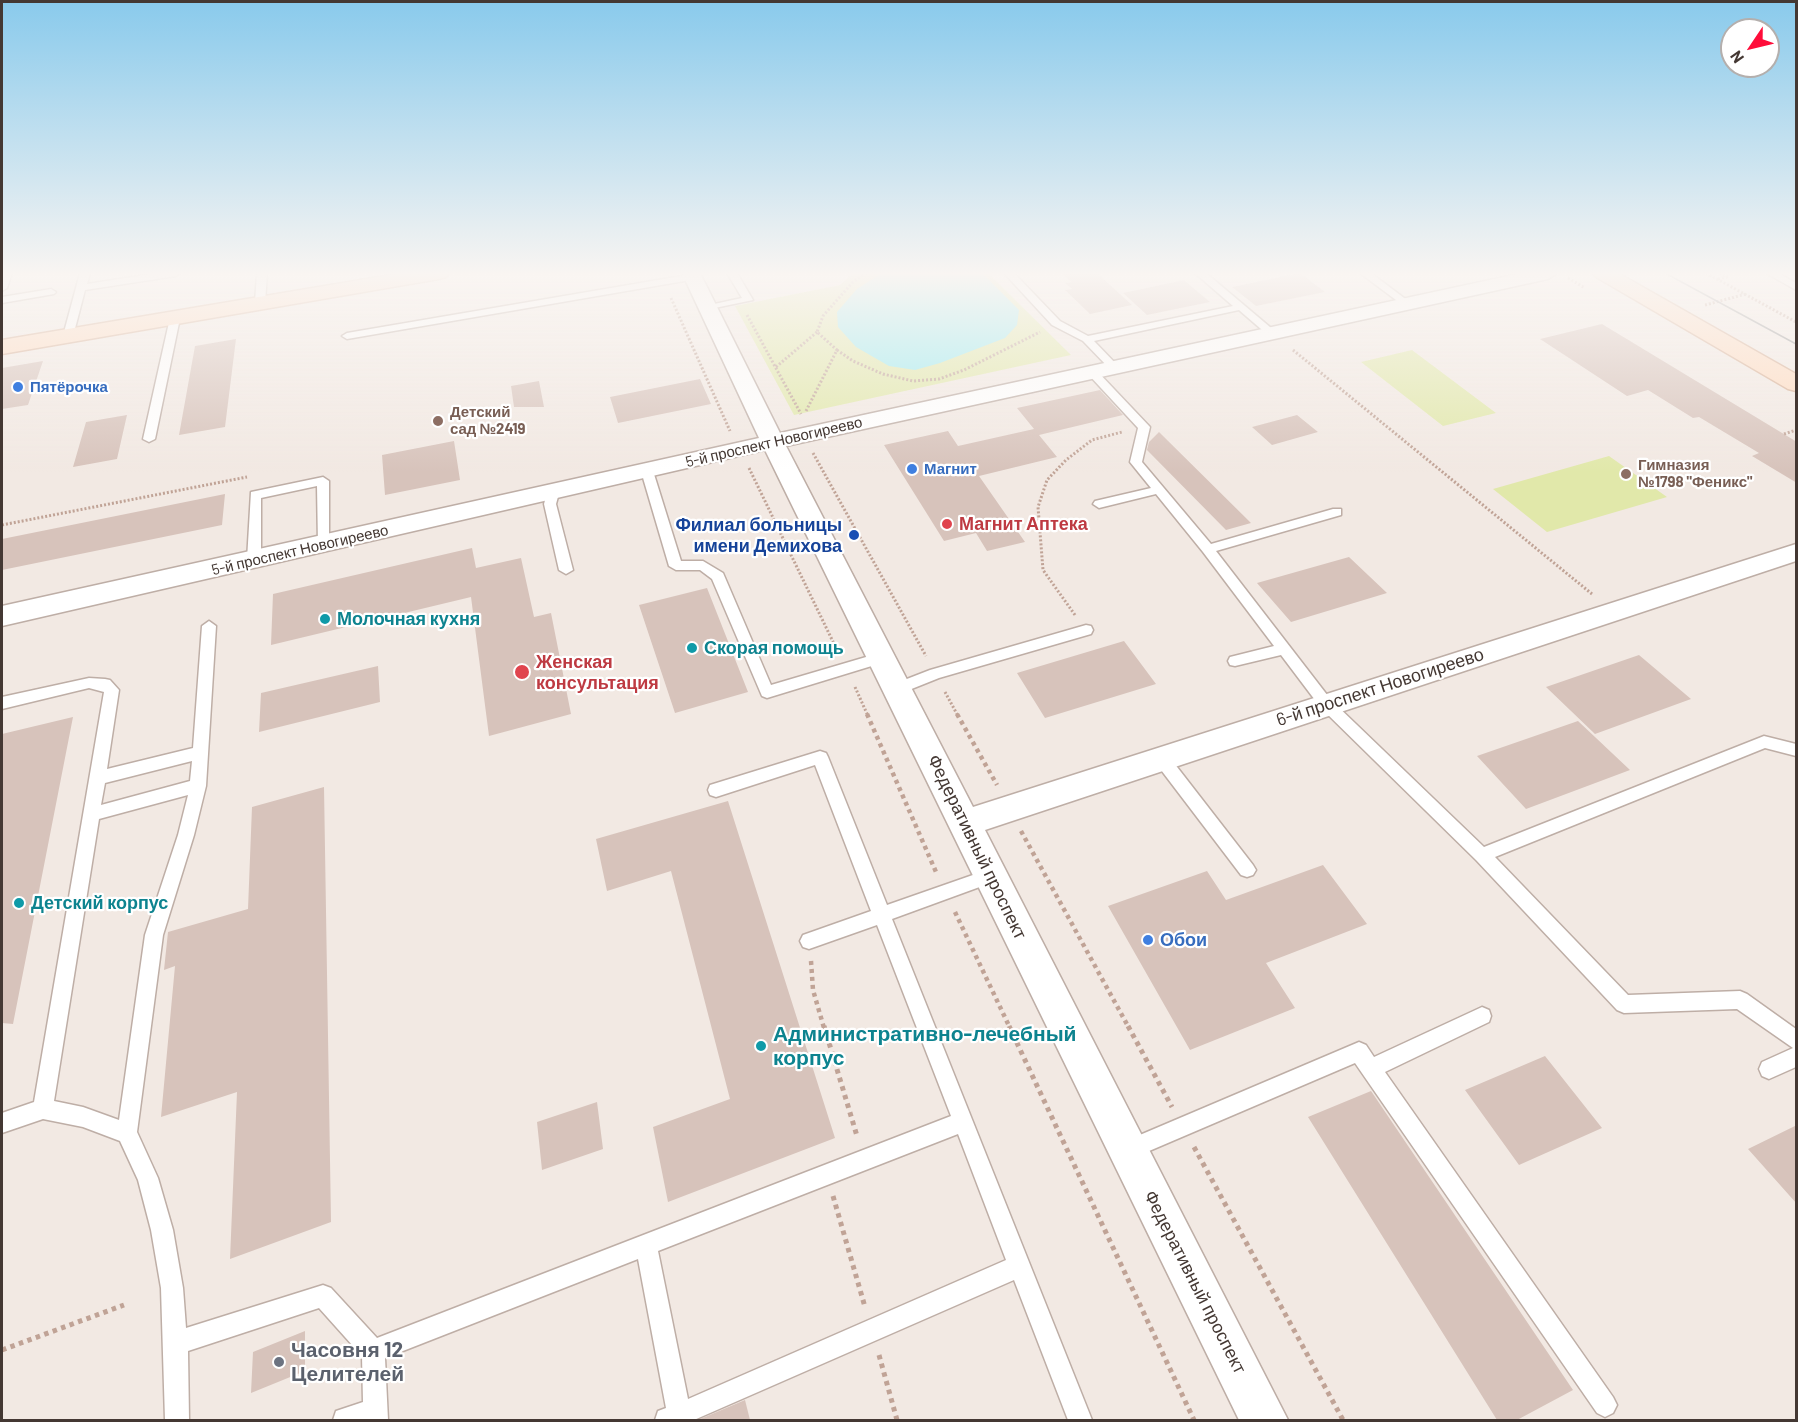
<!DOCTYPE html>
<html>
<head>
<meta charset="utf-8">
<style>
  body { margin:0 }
  #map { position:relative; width:1798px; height:1422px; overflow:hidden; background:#f2e9e3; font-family:Barlow,sans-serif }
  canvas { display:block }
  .frame { position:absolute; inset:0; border:3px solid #443833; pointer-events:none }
  .north { position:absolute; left:1720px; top:18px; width:60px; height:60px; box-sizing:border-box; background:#fff; border:2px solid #b4afad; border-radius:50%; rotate:235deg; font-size:16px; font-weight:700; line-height:24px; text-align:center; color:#443833 }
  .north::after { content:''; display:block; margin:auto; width:21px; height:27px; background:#ff0d3a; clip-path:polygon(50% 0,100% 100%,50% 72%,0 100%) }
</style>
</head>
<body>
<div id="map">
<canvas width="1798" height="1422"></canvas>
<div class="frame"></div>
<div class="north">N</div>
</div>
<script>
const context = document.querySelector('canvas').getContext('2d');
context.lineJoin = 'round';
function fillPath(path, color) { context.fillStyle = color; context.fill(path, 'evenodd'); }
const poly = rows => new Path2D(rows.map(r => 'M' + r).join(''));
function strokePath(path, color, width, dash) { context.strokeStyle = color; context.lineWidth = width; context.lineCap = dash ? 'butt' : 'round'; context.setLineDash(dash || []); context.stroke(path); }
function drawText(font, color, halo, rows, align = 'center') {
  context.font = font + ' Barlow,sans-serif'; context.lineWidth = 4.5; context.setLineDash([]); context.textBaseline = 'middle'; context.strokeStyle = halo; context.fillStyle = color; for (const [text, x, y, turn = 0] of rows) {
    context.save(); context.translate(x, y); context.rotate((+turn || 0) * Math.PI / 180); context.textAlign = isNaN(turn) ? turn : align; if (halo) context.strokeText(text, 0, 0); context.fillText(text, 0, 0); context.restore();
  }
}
fillPath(poly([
  [853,273,988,273,1071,355,794,415,735,306,840,285],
  [1412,350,1496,413,1443,426,1361,362],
  [1609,456,1667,497,1547,532,1493,489]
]), '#e1e8aa');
fillPath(poly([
  [882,273,982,273,1019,310,1017,325,1005,338,940,363,915,370,889,366,856,347,838,327,837,312,857,289]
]), '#9cecf2');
fillPath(poly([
  [1062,273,1097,273,1132,305,1090,314,1065,290,1072,289,1065,283,1071,282],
  [1300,273,1325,292,1256,306,1232,287],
  [1184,280,1210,302,1147,315,1123,293],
  [1602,324,1797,442,1797,483,1752,456,1759,453,1699,417,1693,418,1648,390,1627,396,1540,339],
  [236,339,225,427,179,435,195,346],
  [43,361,28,405,2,409,2,368],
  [700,379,711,404,618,423,610,397],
  [539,381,544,407,514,407,511,386],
  [1100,390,1123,415,1039,435,1057,457,979,476,1025,542,987,551,976,533,944,541,884,445,948,431,958,446,1034,429,1017,408],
  [127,415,117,459,73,467,86,422],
  [1297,415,1318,432,1272,445,1252,427],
  [1159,432,1251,523,1226,530,1147,450,1149,442],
  [454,441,460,480,385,495,382,455],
  [225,494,222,525,2,570,2,539],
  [472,548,476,568,521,558,534,617,551,613,571,714,489,736,471,597,271,645,273,594],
  [1349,557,1387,593,1291,622,1257,583],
  [707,588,748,692,675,713,639,605],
  [1124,641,1156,684,1045,718,1017,673],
  [1639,655,1691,699,1595,734,1546,687],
  [378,666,380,702,259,732,261,693],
  [73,717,13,1024,2,1023,2,734],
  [1578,721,1630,770,1526,809,1477,756],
  [324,787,331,1222,230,1259,237,1092,161,1117,175,966,164,970,168,932,248,909,252,807],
  [728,801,835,1138,668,1202,653,1127,730,1099,671,871,607,891,596,839],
  [1323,865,1367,924,1266,963,1295,1008,1190,1050,1108,906,1207,871,1226,900],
  [1545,1056,1602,1128,1519,1165,1465,1090],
  [1371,1091,1573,1390,1517,1420,1497,1420,1308,1117],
  [597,1102,603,1149,542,1170,537,1122],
  [1797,1125,1797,1204,1748,1149],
  [305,1331,305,1371,251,1393,253,1352],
  [745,1400,750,1420,698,1420]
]), '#d7c3bb');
const lane = poly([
  [2,273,12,273,7,288,2,291,2,273],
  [80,273,90,273,87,284,158,273,181,273,176,276,85,290,73,336,68,339,63,336,80,273],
  [257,273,267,273,265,303,260,306,255,303,257,273],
  [727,273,737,273,753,300,705,310,705,306,742,298,727,273],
  [1004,273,1014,273,1060,321,1088,336,1233,306,1195,273,1206,273,1277,333,1268,335,1239,310,1094,341,1119,367,1114,370,1110,369,1083,341,1052,325,1004,273],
  [1360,273,1371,273,1412,304,1404,306,1360,273],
  [1766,273,1778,273,1796,283,1796,290,1766,273],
  [693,274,698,277,696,279,347,339,342,336,347,333,693,274],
  [51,289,56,292,54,294,2,303,2,297,51,289],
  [175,315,180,318,155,439,149,442,143,439,170,318,175,315],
  [1092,369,1096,370,1150,427,1142,462,1211,544,1333,509,1341,509,1341,515,1216,551,1331,700,1484,847,1759,738,1764,736,1796,744,1796,756,1765,748,1495,857,1628,995,1740,991,1747,994,1796,1029,1796,1067,1769,1079,1762,1076,1759,1069,1762,1062,1793,1048,1737,1009,1624,1013,1617,1010,1476,860,1321,708,1281,655,1235,666,1230,665,1228,661,1230,657,1274,646,1203,552,1156,494,1099,508,1093,504,1095,501,1151,488,1130,462,1138,428,1088,374,1088,370,1092,369],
  [647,467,653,471,681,561,703,561,723,573,771,685,883,652,888,653,890,657,888,661,767,698,762,696,712,579,700,570,676,570,669,566,641,471,647,467],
  [323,477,329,481,329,548,324,549,318,545,317,486,261,498,261,560,254,564,249,563,247,560,251,492,323,477],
  [553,489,559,493,556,504,573,570,566,574,559,570,544,504,547,493,553,489],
  [209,621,216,626,206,786,194,835,163,935,137,1132,158,1178,173,1230,183,1288,186,1328,323,1285,331,1288,377,1338,951,1116,877,925,809,949,803,947,800,941,803,935,871,911,815,765,716,797,710,795,708,790,710,785,820,751,826,753,828,757,887,905,990,869,996,871,999,876,996,881,892,919,1092,1420,1068,1420,1014,1280,694,1420,655,1420,658,1411,666,1408,638,1259,385,1358,388,1420,333,1420,336,1411,363,1402,362,1356,319,1308,188,1351,189,1420,165,1420,161,1288,151,1230,138,1180,120,1141,83,1127,43,1119,2,1133,2,1113,34,1102,104,692,89,688,2,709,2,697,89,678,105,679,110,680,119,690,107,769,193,748,202,626,209,621],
  [192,761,190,781,101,805,105,783,192,761],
  [188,795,178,835,145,935,119,1120,83,1107,54,1101,99,819,188,795],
  [958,1134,1006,1260,688,1399,658,1251,958,1134],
  [1086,625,1091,626,1093,630,1091,634,939,678,899,694,892,688,894,684,930,670,1086,625],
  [1161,752,1167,754,1253,865,1256,870,1253,875,1247,877,1241,875,1155,762,1153,758,1155,754,1161,752],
  [1482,1007,1489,1010,1491,1016,1489,1022,1385,1072,1613,1397,1617,1405,1613,1413,1605,1417,1597,1413,1355,1063,1128,1160,1121,1157,1118,1150,1121,1143,1359,1042,1366,1045,1374,1057,1482,1007]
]);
const street = poly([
  [682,273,700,273,780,433,1522,273,1557,273,1548,279,786,446,973,807,1796,544,1796,561,985,830,1288,1420,1239,1420,765,450,2,626,2,606,759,438,682,273]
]);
const secondary = poly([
  [402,273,449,273,446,277,439,279,2,354,2,340,402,273],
  [1593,273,1618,273,1796,374,1796,391,1788,389,1596,277,1593,273]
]);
strokePath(lane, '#beaea6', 3);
strokePath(street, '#beaea6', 3);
strokePath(secondary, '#d7ae93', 3);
strokePath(poly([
  [1706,273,1796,322],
  [1568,278,1585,288],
  [1718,279,1727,277,1719,273],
  [671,298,730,431],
  [1705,305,1746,294],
  [747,315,801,414],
  [837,350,853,361,883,374,913,381,939,379,964,370,1040,332],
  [1293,350,1592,594],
  [776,367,817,332],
  [806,411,837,350,817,332,823,316,853,282,866,273],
  [1784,434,1796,430],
  [813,453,926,656],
  [749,468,837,650],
  [2,525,247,477],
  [1075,615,1043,570,1038,507,1047,480,1066,460,1092,440,1122,432],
  [855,687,868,716],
  [945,692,958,716]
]), '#c0a396', 3, [2, 2]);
strokePath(poly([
  [867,714,936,872],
  [957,714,997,785],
  [1021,831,1129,1028],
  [955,912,1010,1028],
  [811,961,813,990,824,1028]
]), '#c0a396', 4.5, [4, 4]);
strokePath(poly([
  [824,1026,857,1136],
  [1009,1026,1194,1420],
  [1128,1026,1172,1107],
  [1194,1147,1343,1420],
  [833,1196,865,1307],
  [2,1350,124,1305],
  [879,1355,897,1420]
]), '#c0a396', 5, [4.5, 4.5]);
fillPath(lane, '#fff');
fillPath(street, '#fff');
fillPath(secondary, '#ffdbc0');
strokePath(poly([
  [1665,273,1796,344]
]), '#949494', 1.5);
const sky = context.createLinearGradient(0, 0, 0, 472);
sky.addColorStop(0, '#89caec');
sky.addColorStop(0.58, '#f9f5f2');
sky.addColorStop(1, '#f9f5f200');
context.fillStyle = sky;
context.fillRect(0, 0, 1798, 472);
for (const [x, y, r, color] of [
  [18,387,6,"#3f7fe0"],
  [438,421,6,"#8d6e63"],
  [912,469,6,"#3f7fe0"],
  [1626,474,6,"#8d6e63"],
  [947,524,6,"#e0444e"],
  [854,535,6,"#1a4fb4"],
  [325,619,6,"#0f9aa8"],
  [692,648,6,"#0f9aa8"],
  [522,672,8,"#e0444e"],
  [19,903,6,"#0f9aa8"],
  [1148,940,6,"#3f7fe0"],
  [761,1046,6,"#0f9aa8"],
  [279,1362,6,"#6b7280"]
]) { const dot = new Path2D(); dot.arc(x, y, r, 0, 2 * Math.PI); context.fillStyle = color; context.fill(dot); strokePath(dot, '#fff', 2); }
drawText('bold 15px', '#366cbe', '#fff', [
  ["Пятёрочка",30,387],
  ["Магнит",924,469]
], 'left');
drawText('bold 15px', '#785e54', '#fff', [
  ["Детский",450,412],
  ["сад №2419",450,429],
  ["Гимназия",1638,465],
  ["№1798 \"Феникс\"",1638,482]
], 'left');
drawText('15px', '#443833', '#fff', [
  ["5-й проспект Новогиреево",774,442,-13],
  ["5-й проспект Новогиреево",300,550,-13]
]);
drawText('bold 18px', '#be3a42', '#fff', [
  ["Магнит Аптека",959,524],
  ["Женская",536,662],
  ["консультация",536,683]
], 'left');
drawText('bold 18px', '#164399', '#fff', [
  ["Филиал больницы",842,525],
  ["имени Демихова",842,546]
], 'right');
drawText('bold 18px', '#0d838f', '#fff', [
  ["Молочная кухня",337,619],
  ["Скорая помощь",704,648],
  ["Детский корпус",31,903]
], 'left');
drawText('18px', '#443833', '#fff', [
  ["6-й проспект Новогиреево",1380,687,-18],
  ["Федеративный проспект",977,847,64],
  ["Федеративный проспект",1195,1282,63]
]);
drawText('bold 18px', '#366cbe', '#fff', [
  ["Обои",1160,940]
], 'left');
drawText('bold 21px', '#0d838f', '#fff', [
  ["Административно-лечебный",773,1034],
  ["корпус",773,1058]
], 'left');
drawText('bold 21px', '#5b616d', '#fff', [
  ["Часовня 12",291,1350],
  ["Целителей",291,1374]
], 'left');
</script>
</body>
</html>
